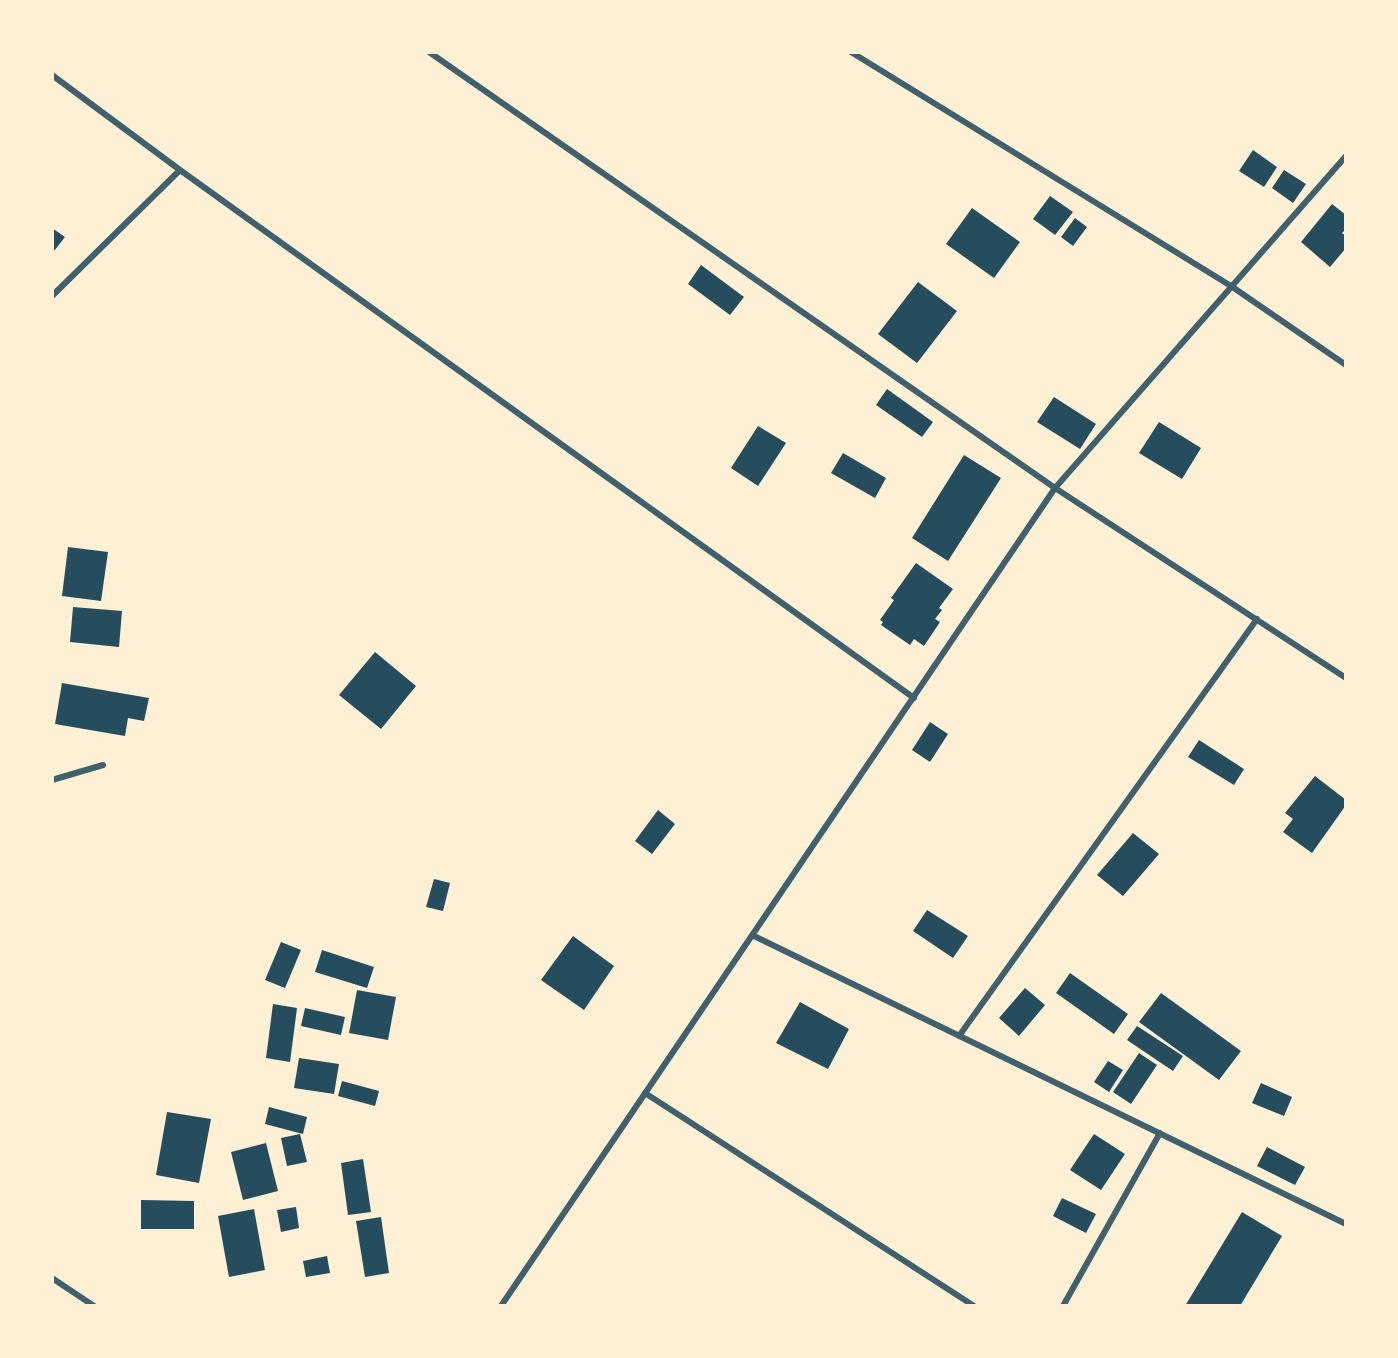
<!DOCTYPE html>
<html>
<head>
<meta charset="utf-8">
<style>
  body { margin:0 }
  #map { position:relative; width:1398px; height:1358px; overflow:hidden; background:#fdf0d5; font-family:"PT Sans",sans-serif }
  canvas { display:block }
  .frame { position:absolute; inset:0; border:54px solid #fdf0d5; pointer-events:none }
</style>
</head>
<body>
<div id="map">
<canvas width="1398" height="1358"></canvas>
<div class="frame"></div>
</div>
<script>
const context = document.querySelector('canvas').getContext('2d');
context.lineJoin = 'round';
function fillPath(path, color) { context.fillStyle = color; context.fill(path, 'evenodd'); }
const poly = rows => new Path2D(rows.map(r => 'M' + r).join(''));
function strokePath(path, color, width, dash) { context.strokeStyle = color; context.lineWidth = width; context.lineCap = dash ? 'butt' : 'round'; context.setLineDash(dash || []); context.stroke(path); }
fillPath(poly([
  [1253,150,1277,167,1264,187,1239,171],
  [1284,170,1306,184,1293,203,1272,188],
  [1050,196,1073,212,1055,235,1033,219],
  [1332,204,1346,215,1346,229,1342,233,1346,236,1346,248,1330,267,1301,242],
  [972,208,1020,242,994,278,946,244],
  [1075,218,1087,227,1073,246,1061,237],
  [52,228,65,237,54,251,52,249],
  [701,265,744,297,730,315,688,284],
  [918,282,957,311,917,363,878,334],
  [887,389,933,422,922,437,876,405],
  [1054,397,1096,424,1080,449,1037,422],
  [1159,422,1201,448,1182,479,1139,453],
  [758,426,786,443,758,486,731,468],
  [843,453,886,478,875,498,831,473],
  [964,455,1001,478,948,561,912,538],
  [68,547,108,552,101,601,62,596],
  [916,563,953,589,939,608,942,610,935,619,940,622,924,646,914,639,910,645,881,625,883,622,880,620,894,600,891,598],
  [73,607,122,611,119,647,70,642],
  [375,652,416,686,381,729,339,695],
  [62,683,149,698,144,721,128,718,125,736,55,724],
  [930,722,948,734,930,762,912,750],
  [1199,740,1244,769,1234,785,1188,757],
  [1315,776,1346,800,1346,805,1312,853,1283,832,1293,819,1285,813],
  [658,810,675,824,652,854,635,841],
  [1133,833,1159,854,1123,896,1097,875],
  [434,879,450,883,443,911,426,907],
  [927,910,968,936,953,958,913,931],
  [573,936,614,966,584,1010,541,980],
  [281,942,301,950,285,988,265,980],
  [322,950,374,967,367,988,315,972],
  [1070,973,1128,1014,1114,1034,1056,993],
  [1025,988,1045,1005,1019,1036,999,1018],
  [357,990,396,997,388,1040,349,1033],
  [1161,993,1241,1051,1219,1080,1139,1022],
  [800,1002,849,1029,828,1069,776,1043],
  [273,1004,297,1008,290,1062,266,1058],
  [305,1008,345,1017,341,1035,301,1026],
  [1137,1026,1183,1056,1173,1071,1127,1040],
  [1139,1053,1157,1065,1131,1104,1113,1092],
  [299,1058,339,1064,334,1094,294,1088],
  [1108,1061,1123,1070,1109,1092,1094,1082],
  [342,1081,379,1091,375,1106,338,1096],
  [1261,1083,1292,1097,1284,1116,1252,1103],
  [269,1107,307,1117,303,1134,265,1124],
  [167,1112,211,1119,199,1183,156,1175],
  [300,1134,307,1162,287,1166,281,1138],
  [1094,1134,1125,1154,1101,1190,1070,1170],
  [266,1143,278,1191,243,1200,231,1152],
  [1267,1147,1305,1167,1295,1185,1257,1166],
  [363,1159,371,1212,348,1215,341,1163],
  [1062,1198,1096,1214,1086,1233,1053,1216],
  [141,1200,194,1201,194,1229,141,1229],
  [296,1207,299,1228,281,1232,277,1210],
  [254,1209,265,1270,229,1277,218,1216],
  [1242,1212,1282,1236,1240,1306,1185,1306],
  [381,1217,389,1273,365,1277,356,1221],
  [327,1256,330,1273,306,1277,303,1261]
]), '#264d5e');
strokePath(poly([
  [429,52,1055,488,1346,678],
  [851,52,1231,286,1346,365],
  [52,75,180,170,914,698],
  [52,296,180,170],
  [52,780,103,765],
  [752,935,1346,1224],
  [959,1036,1257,619],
  [645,1093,974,1306],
  [52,1278,94,1306],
  [501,1306,1055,488,1346,156],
  [1063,1306,1160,1133]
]), '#3f606c', 6);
</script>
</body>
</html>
